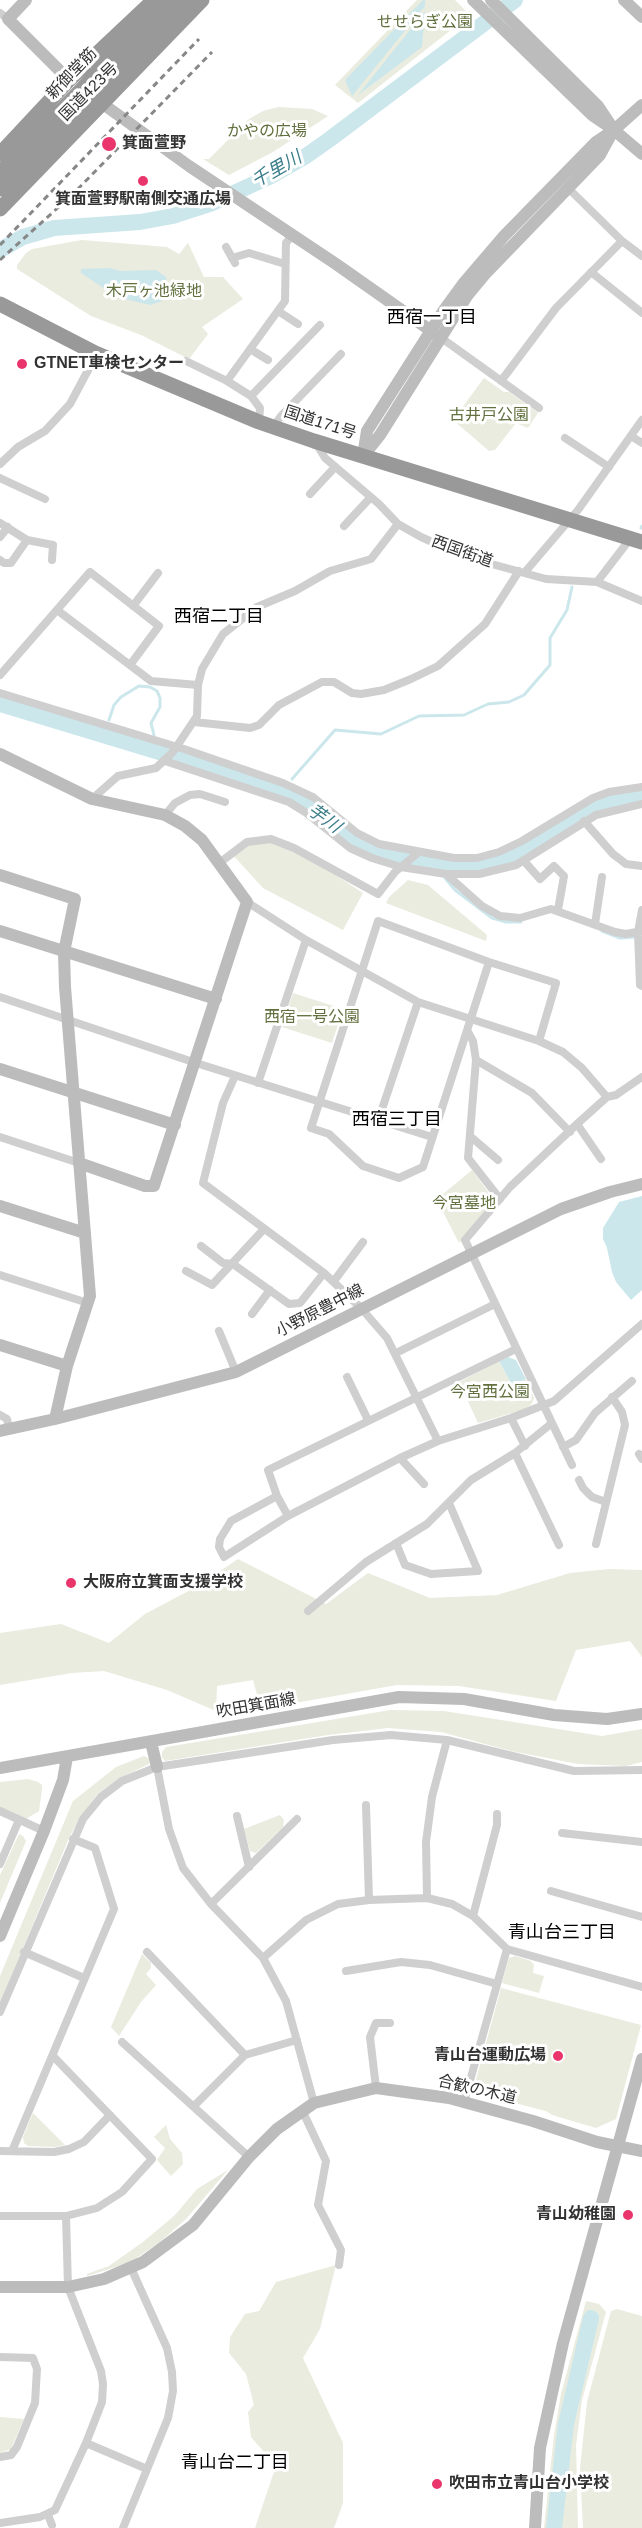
<!DOCTYPE html>
<html>
<head>
<meta charset="utf-8">
<style>
  body { margin:0 }
  canvas { display:block; background:#fff }
</style>
</head>
<body>
<canvas width="642" height="2528"></canvas>
<script>
const context = document.querySelector('canvas').getContext('2d');
context.lineJoin = 'round';
function fillPath(path, color) { context.fillStyle = color; context.fill(path, 'evenodd'); }
const poly = rows => new Path2D(rows.map(r => 'M' + r).join(''));
function strokePath(path, color, width, dash) { context.strokeStyle = color; context.lineWidth = width; context.lineCap = dash ? 'butt' : 'round'; context.setLineDash(dash || []); context.stroke(path); }
function drawText(font, color, halo, rows, align = 'center') {
  context.font = font + ' Helvetica,"Noto Sans JP",sans-serif'; context.lineWidth = 6; context.setLineDash([]); context.textBaseline = 'middle'; context.strokeStyle = halo; context.fillStyle = color; for (const [text, x, y, turn = 0] of rows) {
    context.save(); context.translate(x, y); context.rotate((+turn || 0) * Math.PI / 180); context.textAlign = isNaN(turn) ? turn : align; if (halo) context.strokeText(text, 0, 0); context.fillText(text, 0, 0); context.restore();
  }
}
fillPath(poly([
  [417,0,455,0,470,15,358,103,335,85],
  [278,107,312,109,328,116,273,152,229,175,203,159,209,159,249,119,263,111],
  [82,240,167,247,179,254,188,243,204,277,223,277,243,299,202,327,208,334,189,359,141,335,91,316,17,269,17,265,26,253,32,249],
  [484,378,504,392,509,392,538,413,528,428,516,423,495,450,489,451,453,420],
  [271,839,294,848,363,893,343,930,263,888,232,854,247,842],
  [408,880,428,885,487,935,486,941,386,903,389,897],
  [293,993,343,1009,332,1043,282,1027],
  [472,1170,494,1200,459,1243,442,1210,443,1194],
  [499,1361,512,1385,526,1379,534,1398,531,1405,522,1410,478,1423,459,1382],
  [238,1559,326,1604,368,1573,430,1598,497,1595,570,1573,609,1569,642,1570,642,1657,630,1641,576,1650,556,1701,459,1686,397,1685,261,1709,253,1680,217,1686,216,1711,167,1690,104,1671,72,1673,0,1685,0,1633,61,1624,109,1643,145,1614,198,1586],
  [391,1710,444,1711,602,1736,642,1729,642,1762,626,1766,578,1764,511,1751,441,1732,388,1728,328,1735,165,1761,162,1757,162,1752,166,1747],
  [144,1756,150,1759,149,1764,118,1779,97,1795,80,1817,69,1838,0,2003,0,1976,73,1801,116,1767],
  [28,1779,38,1782,42,1785,42,1790,39,1811,26,1819,0,1807,0,1782],
  [280,1815,284,1820,283,1827,256,1853,250,1851,244,1829],
  [19,1834,23,1836,26,1841,0,1903,0,1875],
  [142,1954,151,1963,151,1968,146,1974,156,1985,141,2002,119,2036,111,2027],
  [515,1956,531,1961,534,1965,533,1973,544,1976,539,1993,502,1983,509,1958],
  [501,1988,641,2025,616,2119,596,2128,552,2115,546,2111,483,2095,474,2087],
  [33,2113,65,2145,55,2147,28,2146,24,2143,23,2137],
  [166,2125,170,2139,182,2153,183,2164,171,2176,157,2160,165,2148,154,2137],
  [228,2170,186,2219,160,2242,129,2263,87,2276,87,2274,109,2266,143,2242,175,2215,197,2189],
  [336,2265,320,2329,303,2358,343,2443,343,2503,334,2528,255,2528,276,2466,251,2437,248,2412,254,2405,246,2374,229,2353,230,2337,245,2314,259,2311,276,2282],
  [586,2301,599,2304,606,2312,582,2400,576,2445,578,2528,544,2528,554,2435,561,2394],
  [617,2309,642,2316,642,2528,583,2528,580,2468,587,2402,611,2311],
  [0,2417,24,2419,11,2449,0,2453]
]), '#e9ecde');
fillPath(poly([
  [423,0,425,0,425,6,352,96,345,80],
  [425,11,422,47,358,95],
  [109,268,121,271,156,270,166,277,169,288,168,296,160,302,150,305,125,299,105,289,81,273,81,269],
  [642,1196,642,1290,631,1300,616,1282,612,1272,607,1248,603,1239,603,1228,619,1202],
  [508,1357,516,1360,526,1379,512,1385,499,1361]
]), '#cbe7ec');
strokePath(poly([
  [641,528,642,526],
  [109,720,114,705,121,697,139,686,150,687,157,691,160,698,160,707,151,723,154,735],
  [103,735,105,730],
  [160,750,161,753],
  [292,779,335,730,381,734,419,716,464,715,488,704,509,702,524,695,550,665,550,638,567,610,572,587],
  [281,792,284,789],
  [445,878,455,890,492,918,506,922,521,922],
  [602,931,620,938,635,937]
]), '#cbe7ec', 3);
strokePath(poly([
  [0,250,23,237,54,228,140,222,173,216,210,204,269,177,306,156,330,139,515,0],
  [0,704,166,754,281,792,304,804,343,835,361,846,385,855,435,865,464,868,493,864,515,856,594,808,611,802,642,797],
  [554,2528,566,2424,591,2318]
]), '#cbe7ec', 16);
strokePath(poly([
  [0,13,8,19],
  [568,188,622,241,642,256],
  [226,247,235,263],
  [232,258,249,253,285,264],
  [591,272,642,313],
  [278,311,298,324],
  [440,337,539,408],
  [250,349,268,360],
  [186,361,227,381,251,396,260,408,259,422],
  [227,381,285,301,286,243,292,235],
  [501,381,556,308,622,241],
  [251,396,320,325],
  [273,427,281,416,341,354],
  [631,436,642,443],
  [565,438,609,467],
  [316,443,325,458,379,504,398,524,421,537,450,550,488,563,546,579,597,582,642,601],
  [0,464,18,447,45,431,70,404,94,359,95,353],
  [0,478,45,499],
  [310,494,335,467],
  [0,523,27,540,53,545,52,560],
  [344,526,370,498],
  [0,537,8,527],
  [0,560,4,563,11,563,27,540],
  [525,572,578,510,642,420],
  [597,582,630,539],
  [133,606,158,573],
  [57,610,151,681,198,685],
  [0,675,90,572,159,626,130,665],
  [0,693,184,749,283,783,313,797,357,833,379,844,454,858,477,858,499,852,522,841,593,798,609,792,642,787],
  [194,722,250,728,259,725,279,705,322,682,334,682,352,693,361,694,384,690,411,679,438,666,485,624,519,571],
  [165,761,289,802,305,812,350,848,372,858,401,867,446,874,479,874,516,865,596,815,642,804],
  [92,799,118,776,156,768,173,752,197,716,198,685,202,669,223,634,257,607,295,591,330,571,371,559,398,524],
  [165,815,175,803,190,795,200,794,225,802],
  [584,821,613,854,626,864,642,866],
  [524,861,540,879,554,866,564,876,558,910],
  [218,864,247,842,271,839,294,848,378,894,395,872,419,852],
  [446,874,482,906,500,916,520,918,551,909,615,932,626,934,642,931],
  [247,902,306,940,418,1002,539,1041,563,1052,582,1068,607,1097],
  [642,910,638,932,640,985,642,986],
  [595,924,602,877],
  [489,962,423,1167,399,1178,363,1166,329,1134,311,1128,378,921,489,962,556,983,539,1041],
  [0,997,196,1063,432,1137],
  [468,1032,473,1041,476,1060,468,1158,500,1199],
  [476,1060,532,1093,570,1132],
  [235,1076,223,1103,203,1183,324,1273,361,1308,387,1338,438,1441],
  [258,1083,306,940],
  [378,1121,418,1002],
  [577,1124,601,1159],
  [0,1137,79,1163],
  [471,1137,498,1160],
  [201,1246,223,1263,233,1264,289,1304,300,1303,324,1273],
  [186,1271,212,1285,264,1229],
  [0,1275,88,1303],
  [334,1281,363,1242],
  [252,1314,270,1290],
  [219,1331,236,1372],
  [396,1353,495,1304],
  [347,1377,368,1420],
  [0,1415,7,1419,9,1429],
  [511,1418,525,1446],
  [563,1447,576,1440,595,1413,632,1381],
  [515,1453,559,1545],
  [639,1454,642,1459],
  [400,1458,424,1484],
  [572,1465,465,1240,510,1187,577,1124,607,1097,616,1095,642,1077],
  [579,1480,583,1488,592,1497,606,1502],
  [277,1496,231,1521,220,1539,219,1547,224,1557,288,1516,400,1458,438,1441,511,1418,554,1401,642,1324],
  [288,1516,277,1496,268,1470,516,1349],
  [396,1543,405,1565,431,1574,478,1571,449,1503],
  [596,1544,625,1425,622,1412,612,1397],
  [308,1611,366,1562,427,1524,471,1480,515,1453,552,1423],
  [157,1767,169,1829,183,1868,211,1904,263,1958,286,2001,314,2103],
  [366,1805,369,1900],
  [0,1811,44,1831],
  [237,1816,249,1867],
  [562,1833,642,1842],
  [0,1864,19,1820],
  [551,1891,642,1917],
  [427,1898,426,1842,432,1797,447,1740],
  [211,1904,297,1819],
  [473,1916,497,1825,497,1814],
  [24,1952,84,1978],
  [147,1952,245,2055],
  [263,1958,306,1920,338,1904,369,1900,427,1898,452,1904,473,1916,507,1949,642,1987],
  [346,1971,401,1962,430,1965,497,1984],
  [0,2012,83,1819,101,1797,122,1781,157,1767,333,1740,391,1735,447,1740,574,1771,642,1770],
  [122,2042,249,2157],
  [376,2088,370,2037,376,2023,390,2023],
  [464,2102,507,1949],
  [194,2106,245,2055,297,2040],
  [302,2110,326,2161,318,2205,341,2250,339,2265],
  [0,2151,54,2152,69,2149,84,2142,110,2115],
  [12,2151,114,1909,95,1848,73,1839],
  [0,2216,66,2216,97,2208,122,2192,152,2159,53,2056],
  [0,2357,33,2358,37,2369,35,2403,17,2447,11,2455,0,2457],
  [86,2443,147,2469],
  [48,2515,52,2525],
  [0,2523,40,2517,55,2510,86,2443,102,2402,103,2384,101,2371,68,2287,66,2216],
  [123,2528,168,2418,173,2391,172,2372,167,2348,131,2268]
]), '#cfcfcf', 8);
strokePath(poly([
  [26,0,8,19,69,80],
  [473,0,592,115,614,130,642,154],
  [491,0,598,106,610,124],
  [624,0,642,17],
  [103,104,189,166,336,264,437,335],
  [364,455,380,435,467,296,486,273,600,155,612,133],
  [363,456,367,431,444,310,463,284,504,236,596,142,614,130,642,105],
  [0,754,92,799,165,815,185,826,202,840,247,902,154,1186,145,1186,79,1163],
  [0,875,75,899,64,952,65,987,90,1296,67,1366,55,1419],
  [0,931,216,999],
  [0,1069,175,1125],
  [0,1206,85,1233],
  [0,1345,67,1366],
  [0,1431,55,1419,236,1372,561,1209,610,1192,642,1184],
  [151,1742,157,1767],
  [0,1768,399,1697,464,1699,554,1715,607,1719,642,1714],
  [0,1936,44,1831,63,1780,67,1757],
  [0,2287,68,2287,104,2279,143,2262,193,2225,249,2157,277,2129,314,2103,376,2088,449,2098,533,2121,597,2142,642,2151],
  [535,2528,540,2448,563,2343,642,2059]
]), '#bcbcbc', 12);
strokePath(poly([
  [0,154,69,80,154,0],
  [0,173,169,0],
  [0,189,187,0],
  [0,209,202,0],
  [0,304,95,353,259,422,314,441,642,542]
]), '#999', 15);
strokePath(poly([
  [0,245,199,39],
  [0,260,72,195,212,52]
]), '#878787', 3, [6, 4.5]);
for (const [x, y, r, color] of [
  [109,144,8,"#e9356b"],
  [143,181,6,"#e9356b"],
  [22,364,6,"#e9356b"],
  [71,1583,6,"#e9356b"],
  [558,2056,6,"#e9356b"],
  [628,2215,6,"#e9356b"],
  [437,2484,6,"#e9356b"]
]) { const dot = new Path2D(); dot.arc(x, y, r, 0, 2 * Math.PI); context.fillStyle = color; context.fill(dot); strokePath(dot, '#fff', 2); }
drawText('16px', '#61703e', '#fff', [
  ["せせらぎ公園",425,23],
  ["かやの広場",267,132],
  ["木戸ヶ池緑地",154,292],
  ["古井戸公園",489,416],
  ["西宿一号公園",312,1018],
  ["今宮墓地",464,1204],
  ["今宮西公園",490,1393]
]);
drawText('16px', '#323232', '#fff', [
  ["新御堂筋",72,74,-46],
  ["国道423号",89,92,-45],
  ["国道171号",320,423,18],
  ["西国街道",462,552,20],
  ["小野原豊中線",320,1311,-27],
  ["吹田箕面線",256,1706,-10],
  ["合歓の木道",477,2090,13]
]);
drawText('bold 16px', '#323232', '#fff', [
  ["箕面萱野",122,144],
  ["箕面萱野駅南側交通広場",143,200,"center"],
  ["GTNET車検センター",34,364],
  ["大阪府立箕面支援学校",83,1583],
  ["青山台運動広場",546,2056,"right"],
  ["青山幼稚園",616,2215,"right"],
  ["吹田市立青山台小学校",449,2484]
], 'left');
drawText('italic 18px', '#397d8a', '#fff', [
  ["千里川",277,170,-30],
  ["芋川",324,819,36]
]);
drawText('18px', '#000', '#fff', [
  ["西宿一丁目",432,318],
  ["西宿二丁目",219,617],
  ["西宿三丁目",397,1120],
  ["青山台三丁目",562,1933],
  ["青山台二丁目",235,2463]
]);
</script>
</body>
</html>
